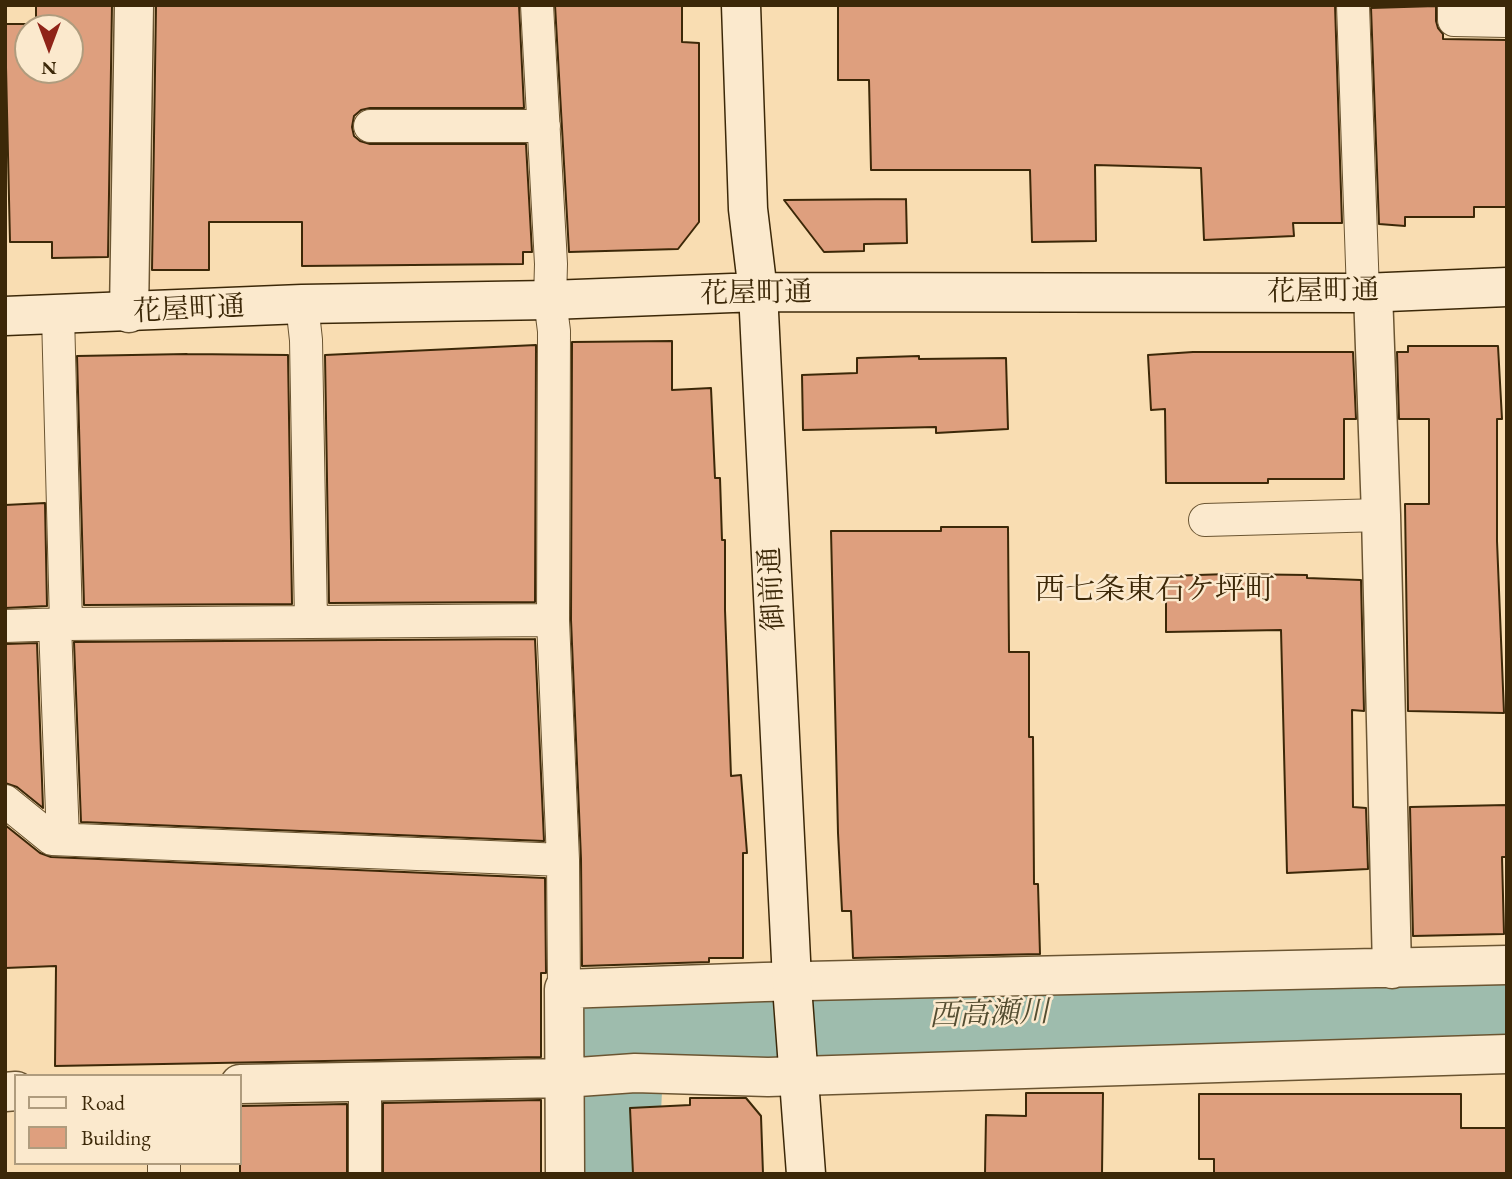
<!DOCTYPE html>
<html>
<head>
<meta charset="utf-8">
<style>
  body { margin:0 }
  #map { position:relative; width:1512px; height:1179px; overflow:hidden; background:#f9ddb2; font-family:"EB Garamond",serif }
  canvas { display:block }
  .frame { position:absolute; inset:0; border:7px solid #3c2808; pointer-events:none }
  .legend { position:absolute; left:14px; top:1074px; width:228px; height:91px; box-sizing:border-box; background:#fbe9cd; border:2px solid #af9c7e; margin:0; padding:9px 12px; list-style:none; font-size:21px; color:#3c2808 }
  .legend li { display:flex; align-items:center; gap:14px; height:35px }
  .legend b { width:35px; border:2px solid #af9c7e }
  .north { position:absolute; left:14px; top:14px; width:70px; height:70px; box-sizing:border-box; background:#fbe9cd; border:2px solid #af9c7e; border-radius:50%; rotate:180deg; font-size:19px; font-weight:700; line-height:28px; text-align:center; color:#3c2808 }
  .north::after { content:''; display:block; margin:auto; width:24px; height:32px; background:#8f2418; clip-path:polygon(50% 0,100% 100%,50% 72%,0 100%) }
</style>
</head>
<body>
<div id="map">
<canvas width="1512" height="1179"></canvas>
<div class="frame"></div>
<ul class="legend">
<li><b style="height:9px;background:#fbe9cd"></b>Road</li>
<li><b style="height:19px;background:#de9f7e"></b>Building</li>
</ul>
<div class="north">N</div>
</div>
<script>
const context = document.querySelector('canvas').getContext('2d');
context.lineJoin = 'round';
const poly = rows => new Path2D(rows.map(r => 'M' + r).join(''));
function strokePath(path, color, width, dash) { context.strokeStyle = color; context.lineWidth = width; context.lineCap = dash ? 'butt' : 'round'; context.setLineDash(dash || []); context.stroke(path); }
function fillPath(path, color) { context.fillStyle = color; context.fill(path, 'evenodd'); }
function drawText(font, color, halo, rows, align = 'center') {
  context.font = font + ' "EB Garamond","Noto Serif JP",serif'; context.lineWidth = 5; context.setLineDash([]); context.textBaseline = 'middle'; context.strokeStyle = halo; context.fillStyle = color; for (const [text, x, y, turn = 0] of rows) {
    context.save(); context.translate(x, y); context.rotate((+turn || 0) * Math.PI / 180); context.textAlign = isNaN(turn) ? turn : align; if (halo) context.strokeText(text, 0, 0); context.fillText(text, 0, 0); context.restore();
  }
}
strokePath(poly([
  [610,1174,617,1028,1507,998]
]), '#9ebcad', 96);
const building = poly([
  [36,5,112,5,108,257,52,258,52,242,10,242,5,24,36,24,36,5],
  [28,28,70,28,70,70,28,70,28,28],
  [156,5,519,5,524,108,370,108,361,110,354,116,352,127,354,136,360,141,370,144,526,144,532,252,523,252,523,264,302,266,302,222,209,222,209,270,152,270,156,5],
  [555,5,682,5,682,42,699,43,699,222,678,249,569,252,555,5],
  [838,5,1335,5,1342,223,1293,223,1294,236,1204,240,1201,168,1095,165,1096,241,1032,242,1030,170,871,170,869,80,838,80,838,5],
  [1436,6,1436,21,1438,28,1443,34,1443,39,1507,40,1507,207,1474,207,1474,217,1405,217,1405,226,1379,224,1371,8,1436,6],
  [906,199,907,243,864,244,864,251,824,252,784,200,906,199],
  [672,341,672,390,711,388,715,478,720,478,722,540,725,540,725,610,731,776,741,775,747,853,743,853,743,958,709,958,709,962,582,966,581,859,571,620,572,342,672,341],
  [536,345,535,602,329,603,325,355,536,345],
  [1408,346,1498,346,1502,419,1497,419,1497,541,1504,713,1408,711,1405,504,1429,504,1429,419,1399,419,1397,352,1408,352,1408,346],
  [1193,352,1353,352,1356,419,1344,419,1344,479,1268,479,1268,483,1166,483,1165,409,1151,410,1148,355,1193,352],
  [187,354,288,355,292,604,84,605,77,356,187,354],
  [919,356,919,359,1006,358,1008,429,936,433,936,427,803,430,802,375,857,373,857,358,919,356],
  [45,503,47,606,5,608,5,505,45,503],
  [941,527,1008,527,1009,652,1029,652,1029,737,1033,737,1034,884,1038,884,1040,954,853,958,851,911,842,911,838,833,831,531,941,531,941,527],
  [1229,574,1307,575,1307,578,1361,580,1364,711,1352,710,1353,807,1366,808,1368,869,1287,873,1281,630,1166,632,1166,576,1229,574],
  [535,639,544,841,81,822,74,642,535,639],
  [37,643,43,808,17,787,5,783,5,644,37,643],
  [1507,805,1507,857,1502,857,1504,934,1413,936,1410,807,1507,805],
  [5,825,40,853,51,857,545,878,546,973,541,973,541,1057,55,1066,56,966,5,968,5,825],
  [1026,1093,1103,1093,1102,1174,985,1174,986,1115,1026,1116,1026,1093],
  [1199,1094,1461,1094,1461,1128,1507,1128,1507,1174,1214,1174,1214,1159,1199,1159,1199,1094],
  [690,1098,746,1098,761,1116,763,1174,633,1174,630,1108,690,1105,690,1098],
  [541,1100,541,1174,383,1174,383,1103,541,1100],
  [347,1104,347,1174,240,1174,240,1106,347,1104]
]);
fillPath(building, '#de9f7e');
strokePath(building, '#3c2808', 2);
const lane = poly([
  [537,5,551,264,550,300,554,331,553,620,563,860,564,989],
  [1353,5,1363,293],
  [1454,5,1454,20,1507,21],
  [370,126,544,126],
  [302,304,306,340,311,622],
  [58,315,66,624,553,620],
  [1205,520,1381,515],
  [55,625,63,839],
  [5,626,66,624],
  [5,801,52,839,563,860],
  [365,1080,365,1174],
  [164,1174,164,1163]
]);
const street = poly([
  [1373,292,1381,515,1392,969],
  [129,313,134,5],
  [240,1084,564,1078,635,1073,768,1077,1507,1054],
  [5,1092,16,1091],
  [565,1174,564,989,764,982,1507,965]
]);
const secondary = poly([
  [741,5,748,209,758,292,793,1000,806,1174],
  [5,316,302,304,550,300,758,292,1363,293,1507,287]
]);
strokePath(lane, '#6b5532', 34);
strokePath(street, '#6b5532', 41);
strokePath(secondary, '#3c2808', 41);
strokePath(lane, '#fbe9cd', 32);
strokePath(street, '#fbe9cd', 38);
strokePath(secondary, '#fbe9cd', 38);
drawText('28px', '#3c2808', '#fbe9cd', [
  ["花屋町通",1323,292,-1],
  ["花屋町通",756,294,-1],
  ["花屋町通",189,310,-3],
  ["御前通",773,589,-93]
]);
drawText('30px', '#3c2808', '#fbe9cd', [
  ["西七条東石ケ坪町",1155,591]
]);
drawText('italic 30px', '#544d31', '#fbe9cd', [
  ["西高瀬川",989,1015,-2]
]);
</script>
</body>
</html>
